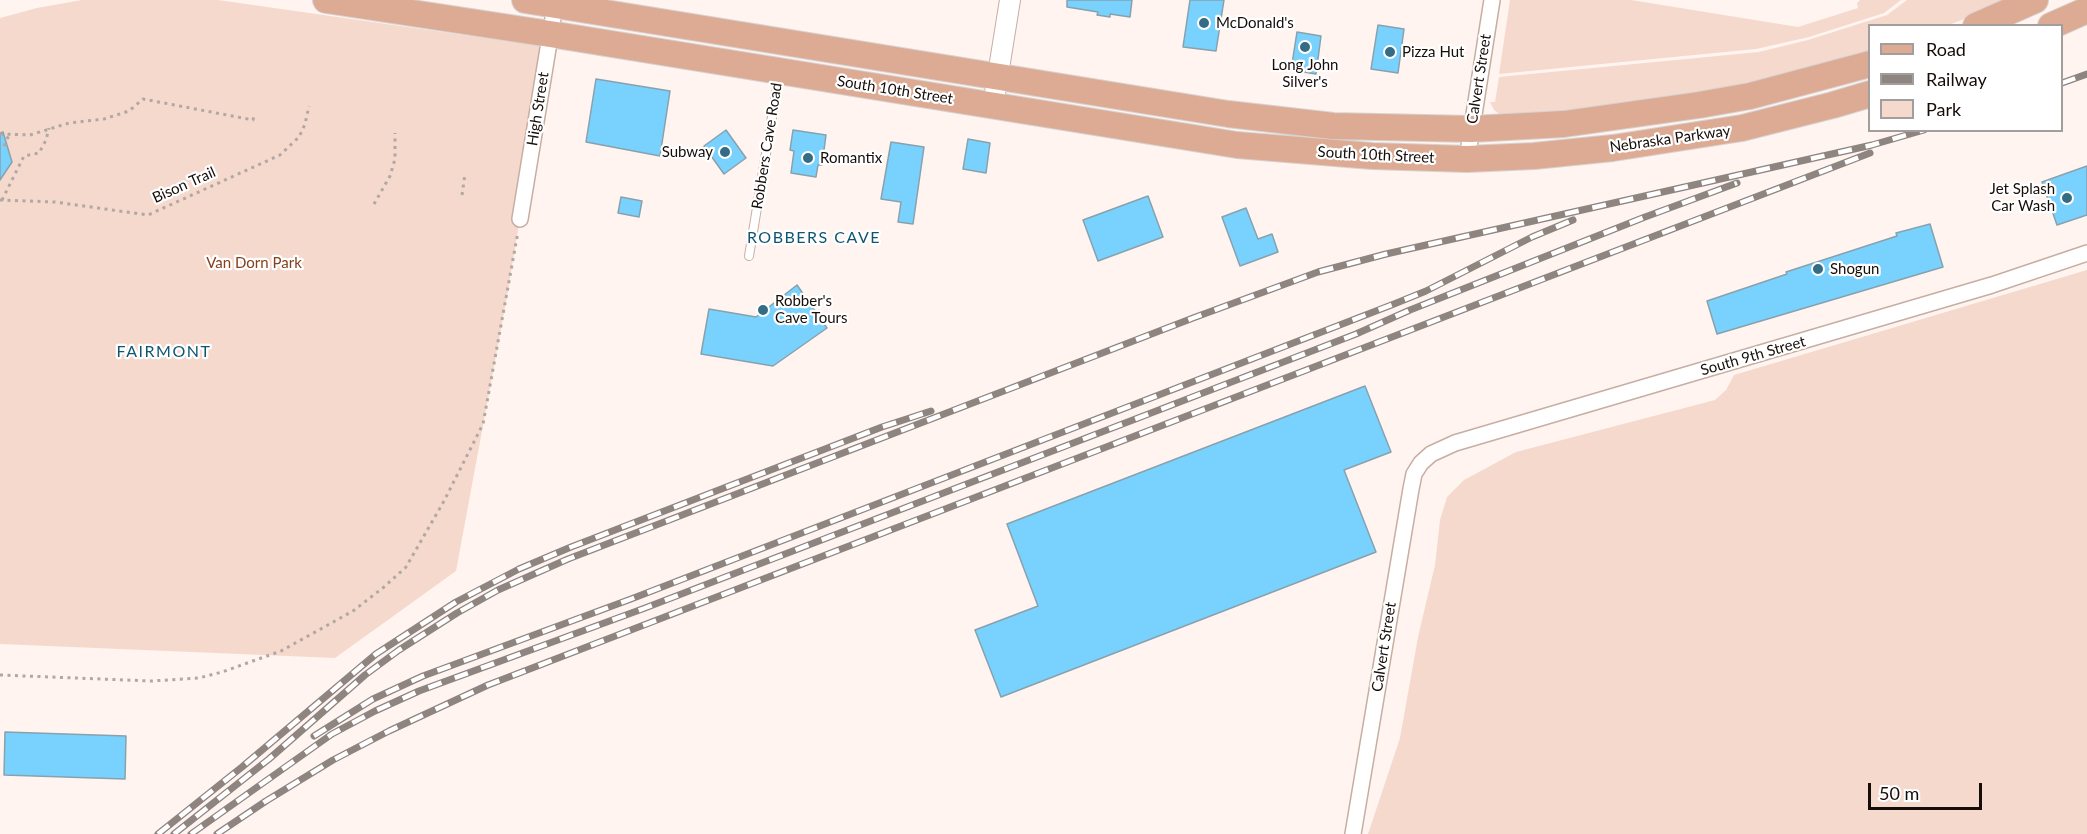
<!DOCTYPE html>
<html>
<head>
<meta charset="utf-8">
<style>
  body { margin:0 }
  #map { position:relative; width:2087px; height:834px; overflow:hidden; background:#fff4ef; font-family:Lato,sans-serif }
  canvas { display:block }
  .legend { position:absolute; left:1868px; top:24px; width:195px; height:108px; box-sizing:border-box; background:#fff; border:2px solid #a29e9d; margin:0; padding:8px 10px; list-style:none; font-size:18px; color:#160d09 }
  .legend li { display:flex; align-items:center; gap:12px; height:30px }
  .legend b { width:30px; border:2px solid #a29e9d }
  .scale { position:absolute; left:1868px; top:783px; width:114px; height:27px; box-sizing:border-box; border:3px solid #160d09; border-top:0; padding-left:8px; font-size:18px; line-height:21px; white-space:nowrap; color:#160d09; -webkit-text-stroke:4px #fff; paint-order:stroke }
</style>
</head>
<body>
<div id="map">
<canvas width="2087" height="834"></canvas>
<ul class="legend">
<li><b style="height:8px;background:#ddab94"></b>Road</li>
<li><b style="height:8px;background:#8e8480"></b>Railway</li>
<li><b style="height:16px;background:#f5d9cd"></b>Park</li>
</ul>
<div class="scale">50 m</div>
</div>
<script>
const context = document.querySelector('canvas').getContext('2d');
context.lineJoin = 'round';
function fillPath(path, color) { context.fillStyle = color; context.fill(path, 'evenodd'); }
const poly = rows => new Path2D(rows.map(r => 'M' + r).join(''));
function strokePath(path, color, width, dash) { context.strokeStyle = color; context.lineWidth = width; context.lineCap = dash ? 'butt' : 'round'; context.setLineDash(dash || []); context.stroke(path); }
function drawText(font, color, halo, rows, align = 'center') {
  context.font = font + ' Lato,sans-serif'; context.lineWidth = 4.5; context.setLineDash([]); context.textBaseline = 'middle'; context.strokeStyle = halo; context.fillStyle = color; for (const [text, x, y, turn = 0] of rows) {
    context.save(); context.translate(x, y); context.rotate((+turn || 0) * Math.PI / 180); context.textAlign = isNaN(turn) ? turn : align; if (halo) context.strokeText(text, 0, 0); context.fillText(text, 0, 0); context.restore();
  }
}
fillPath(poly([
  [82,0,218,0,548,47,508,291,456,571,335,658,0,644,0,18,37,8],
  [1510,0,1631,0,1798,27,1858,8,1857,3,1860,0,1901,0,1884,13,1809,37,1756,49,1499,74],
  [1907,0,2012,0,1949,25,1870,26,1869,53,1719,91,1560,114,1501,115,1494,110,1490,102,1495,102,1499,77,1759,52,1808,40,1887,15],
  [2087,270,2087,834,1368,834,1400,738,1418,637,1435,565,1440,520,1447,497,1464,480,1516,452,1715,400,1726,390,1734,375]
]), '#f5d9cd');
const building = poly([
  [1067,0,1132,0,1130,17,1110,14,1110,17,1097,15,1098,12,1067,7,1067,0],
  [1190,0,1224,0,1216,51,1183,47,1190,0],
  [1378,25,1404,29,1398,73,1371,69,1378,25],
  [1297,32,1321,36,1316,74,1291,70,1297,32],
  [596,79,670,91,660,156,586,142,596,79],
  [726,130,746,158,724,174,704,146,726,130],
  [793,130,826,135,822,165,818,165,816,177,791,173,794,151,790,150,793,130],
  [3,132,12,162,0,180,0,133,3,132],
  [968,139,990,143,986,173,963,169,968,139],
  [891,142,924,147,913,224,898,222,901,202,881,199,891,142],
  [2087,166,2087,215,2057,225,2042,182,2087,166],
  [1148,196,1163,237,1098,261,1083,220,1148,196],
  [621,197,642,201,639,217,618,213,621,197],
  [1246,208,1258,239,1272,234,1278,252,1240,266,1222,217,1246,208],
  [1930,224,1943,267,1717,334,1707,301,1787,274,1786,272,1897,236,1896,233,1930,224],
  [797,285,827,328,773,366,701,354,709,309,756,317,797,285],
  [1365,386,1391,452,1344,470,1376,552,1001,697,975,630,1038,606,1007,524,1365,386],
  [5,732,126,736,125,779,4,775,5,732]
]);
fillPath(building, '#79d2fd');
strokePath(building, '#88a1ae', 1.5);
const service = poly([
  [749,256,779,75]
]);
const minor = poly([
  [1467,159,1492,0],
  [520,219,556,0],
  [1353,834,1411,489,1414,474,1421,463,1431,454,1455,443,1992,285,2087,253]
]);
const tertiary = poly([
  [993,106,1010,0]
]);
const primary = poly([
  [326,0,550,34,1237,145,1372,156,1467,159,1534,156,1613,148,1742,128,1833,105,1870,94],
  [525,0,1228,114,1333,126,1471,129,1564,124,1699,105,1750,96,1870,64],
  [1976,26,2035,0],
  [2051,26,2087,10]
]);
strokePath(service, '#c7aea3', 10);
strokePath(minor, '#c7aea3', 18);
strokePath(tertiary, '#c7aea3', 22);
strokePath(primary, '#d5d3d3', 28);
strokePath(poly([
  [0,134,30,135,69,123,104,119,129,111,143,99,253,120,254,116],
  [4,146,9,135],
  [462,195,465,174],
  [0,200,55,202,148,215,280,155,299,137,305,124,309,106],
  [2,200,24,156,39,153,46,140,49,128],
  [374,204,390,176,395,159,395,133],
  [0,675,151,681,199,678,222,672,281,651,353,611,384,587,406,567,444,501,483,424,518,232]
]), '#b2a8a3', 3, [3, 4.5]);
strokePath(service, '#fff', 8);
strokePath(minor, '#fff', 15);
strokePath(tertiary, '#fff', 20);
strokePath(primary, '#ddab94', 26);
const rail = poly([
  [2062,83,2087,74],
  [314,736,373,699,423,676,631,599,1394,304,1426,291,1532,237,1573,220],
  [158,834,242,767,376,654,456,602,519,569,571,547,882,427,931,411],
  [174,834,269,759,365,675,399,650,457,613,498,590,568,559,1193,318,1318,272,1386,254,1872,145,1924,130],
  [191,834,332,734,375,711,419,691,645,608,1356,334,1410,310,1645,217,1737,183],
  [217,834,266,801,333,760,389,731,488,685,1870,153]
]);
strokePath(rail, '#8e8480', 7);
strokePath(rail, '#fff', 4.5, [14]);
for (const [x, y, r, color] of [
  [1204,23,6,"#346c86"],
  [1305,47,6,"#346c86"],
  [1390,52,6,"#346c86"],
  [725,152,6,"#346c86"],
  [808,158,6,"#346c86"],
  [2067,198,6,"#346c86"],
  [1818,269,6,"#346c86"],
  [763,310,6,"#346c86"]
]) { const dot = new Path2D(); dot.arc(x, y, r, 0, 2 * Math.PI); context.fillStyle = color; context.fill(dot); strokePath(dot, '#fff', 2); }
drawText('15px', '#160d09', '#fff', [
  ["McDonald's",1216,23],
  ["Pizza Hut",1402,52],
  ["Long John",1305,65,"center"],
  ["Silver's",1305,82,"center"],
  ["Subway",713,152,"right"],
  ["Romantix",820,158],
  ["Jet Splash",2055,189,"right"],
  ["Car Wash",2055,206,"right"],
  ["Shogun",1830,269],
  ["Robber's",775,301],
  ["Cave Tours",775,318]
], 'left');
drawText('15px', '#160d09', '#fff', [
  ["Calvert Street",1479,79,-81],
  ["South 10th Street",895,90,9],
  ["High Street",538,109,-81],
  ["Nebraska Parkway",1670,139,-8],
  ["Robbers Cave Road",767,146,-81],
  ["South 10th Street",1376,155,3],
  ["Bison Trail",184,185,-24],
  ["South 9th Street",1753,356,-16],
  ["Calvert Street",1384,647,-81]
]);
drawText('15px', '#86401d', '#fff', [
  ["Van Dorn Park",254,263]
]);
context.letterSpacing = '1.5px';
drawText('16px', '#0f5673', '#fff', [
  ["ROBBERS CAVE",814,238],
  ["FAIRMONT",164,352]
]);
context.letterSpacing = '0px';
</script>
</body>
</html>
